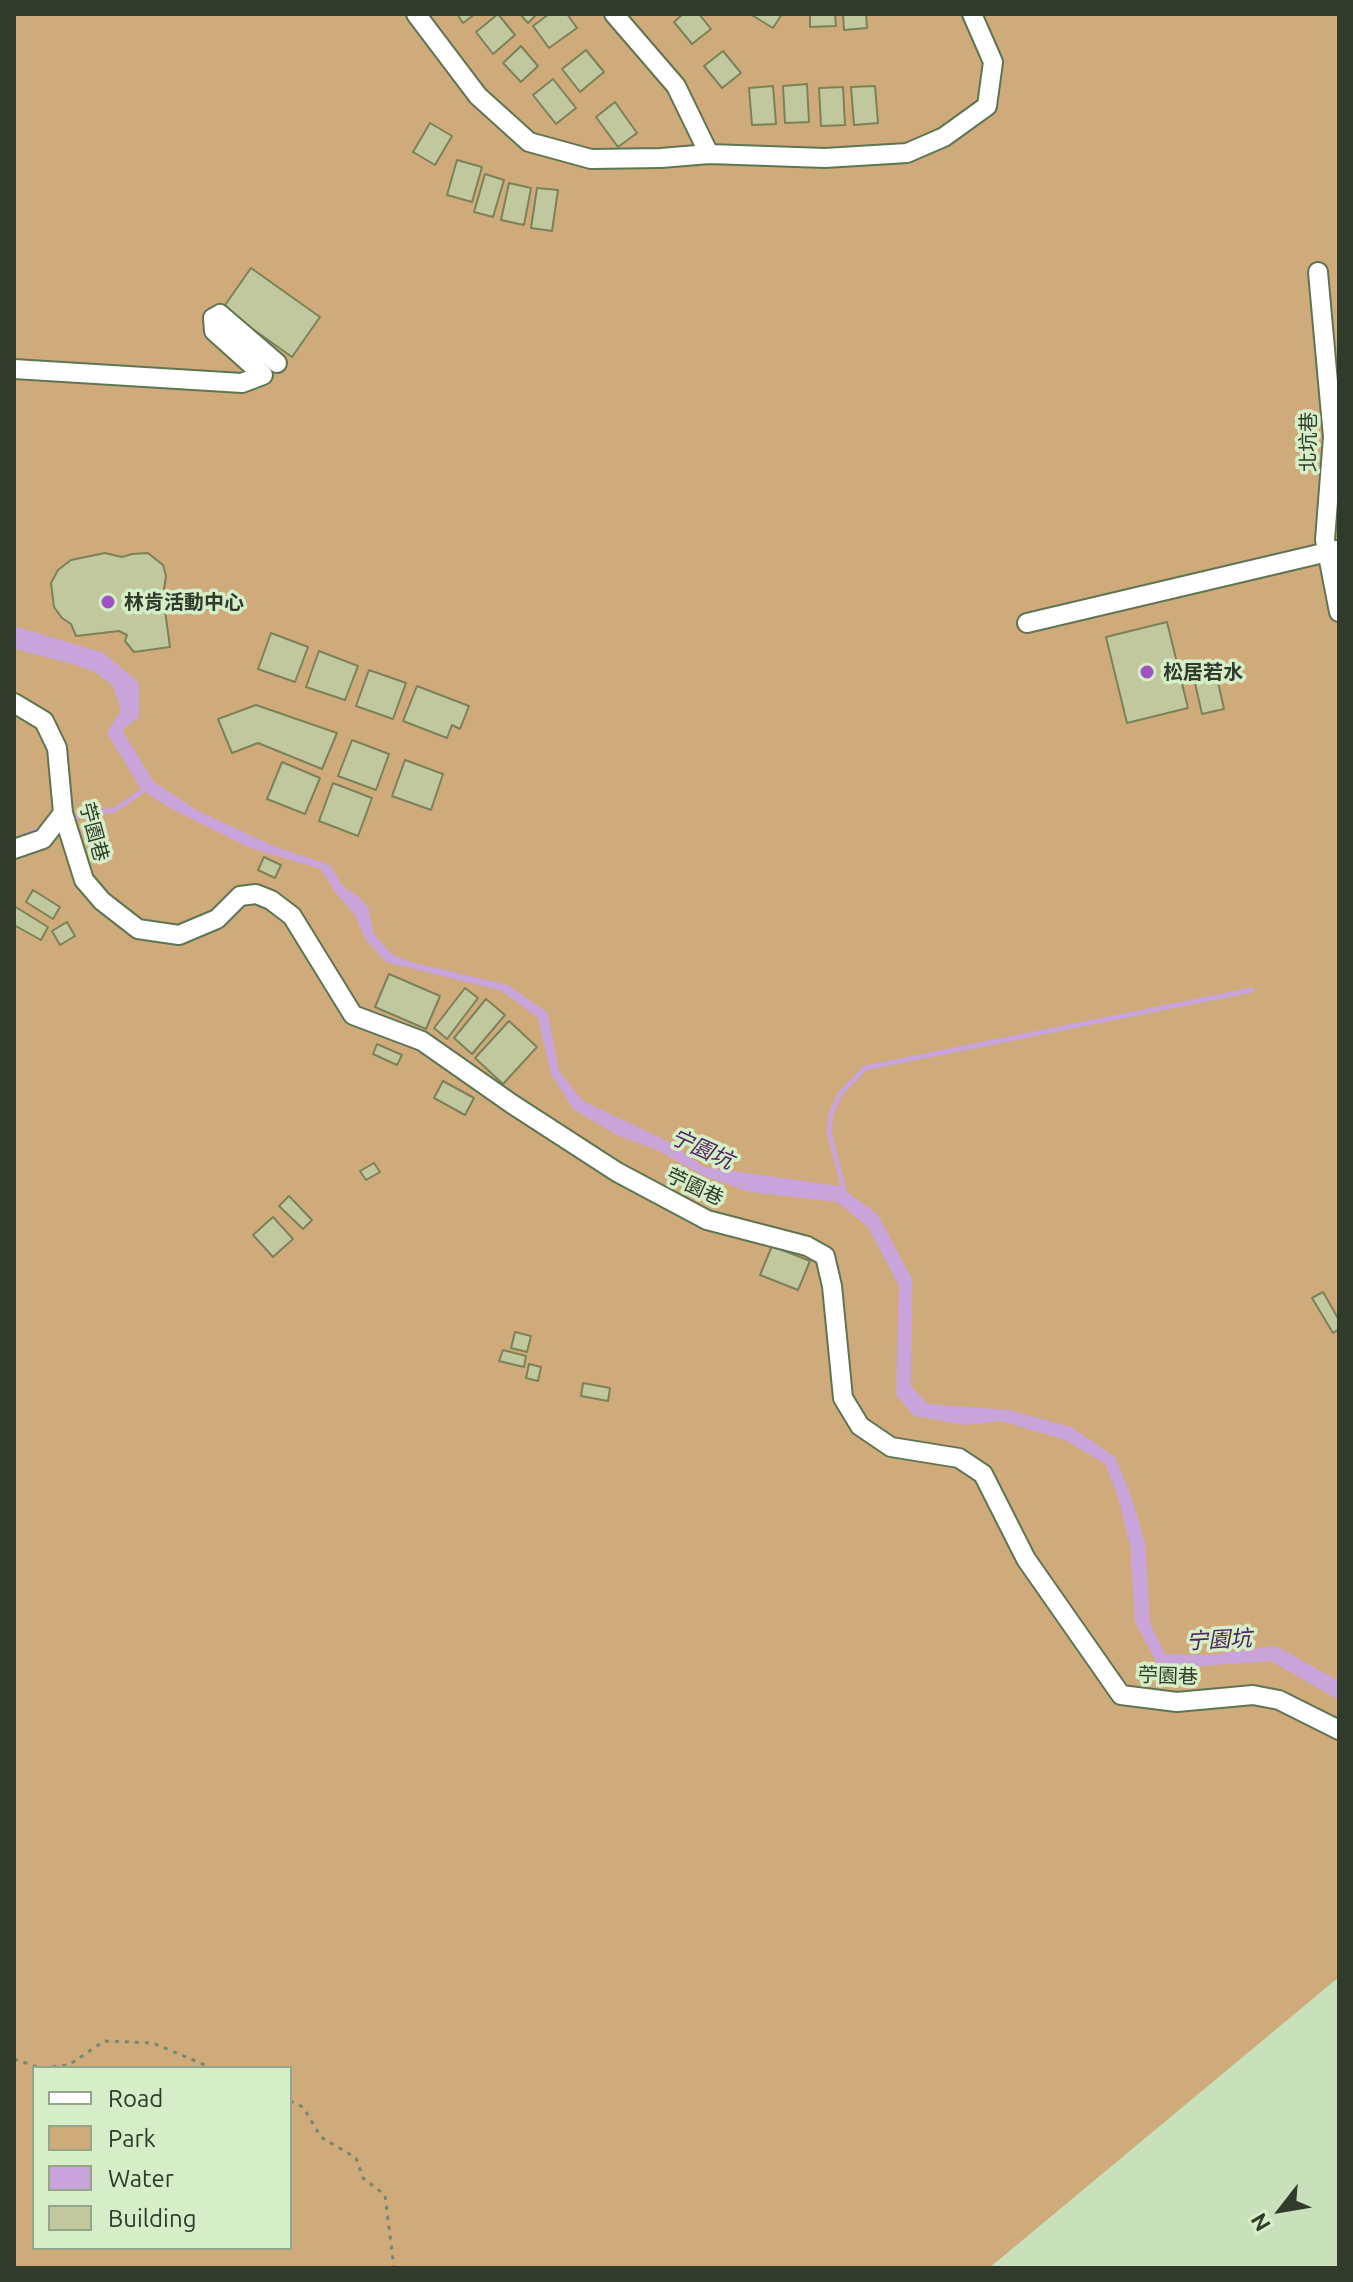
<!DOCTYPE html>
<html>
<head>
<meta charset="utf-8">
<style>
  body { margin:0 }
  #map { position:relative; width:1353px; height:2282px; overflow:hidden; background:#c8e1ba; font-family:Ubuntu,sans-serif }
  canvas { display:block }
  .frame { position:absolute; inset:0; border:16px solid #313b2c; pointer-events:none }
  .legend { position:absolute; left:32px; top:2066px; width:260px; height:184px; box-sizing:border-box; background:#d5eec7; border:2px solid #93a689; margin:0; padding:10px 14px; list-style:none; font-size:24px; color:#313b2c }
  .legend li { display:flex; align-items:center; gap:16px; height:40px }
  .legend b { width:40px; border:2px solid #93a689 }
  .north { position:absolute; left:1241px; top:2170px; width:80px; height:80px; -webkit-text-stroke:6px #d5eec7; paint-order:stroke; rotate:239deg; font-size:22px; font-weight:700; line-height:32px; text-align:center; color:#313b2c }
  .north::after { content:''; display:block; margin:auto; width:28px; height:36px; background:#313b2c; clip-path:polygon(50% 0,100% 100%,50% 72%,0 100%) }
</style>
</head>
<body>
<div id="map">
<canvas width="1353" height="2282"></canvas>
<div class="frame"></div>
<ul class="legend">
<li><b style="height:10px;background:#fff"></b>Road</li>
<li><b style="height:22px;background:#cfab7b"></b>Park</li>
<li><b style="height:22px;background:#c8a4da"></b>Water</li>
<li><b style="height:22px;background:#c2c89d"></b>Building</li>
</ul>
<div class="north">N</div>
</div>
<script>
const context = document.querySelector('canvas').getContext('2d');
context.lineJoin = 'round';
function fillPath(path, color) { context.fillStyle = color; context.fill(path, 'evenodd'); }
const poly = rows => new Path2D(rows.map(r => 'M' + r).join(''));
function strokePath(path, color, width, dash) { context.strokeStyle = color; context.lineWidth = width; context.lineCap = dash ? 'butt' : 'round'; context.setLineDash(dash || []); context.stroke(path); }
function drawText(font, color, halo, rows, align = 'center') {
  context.font = font + ' Ubuntu,"Noto Sans TC",sans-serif'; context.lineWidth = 7; context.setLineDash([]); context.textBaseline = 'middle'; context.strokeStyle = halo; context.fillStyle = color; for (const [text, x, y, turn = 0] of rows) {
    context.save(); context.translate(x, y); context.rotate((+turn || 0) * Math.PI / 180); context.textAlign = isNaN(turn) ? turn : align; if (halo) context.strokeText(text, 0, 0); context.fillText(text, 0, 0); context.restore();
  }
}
fillPath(poly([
  [14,14,1339,14,1339,1977,989,2268,14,2268],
  [34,2068,290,2068,290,2248,34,2248]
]), '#cfab7b');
fillPath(poly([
  [14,626,104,653,139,683,139,717,122,730,154,782,198,811,276,847,330,865,343,886,359,897,368,907,374,934,393,955,411,962,508,985,548,1013,559,1071,583,1101,669,1142,704,1167,839,1186,878,1215,912,1279,911,1386,928,1404,1009,1410,1071,1427,1115,1457,1131,1496,1145,1542,1150,1623,1165,1654,1208,1655,1276,1646,1339,1681,1339,1700,1271,1661,1200,1666,1158,1665,1135,1622,1130,1545,1118,1497,1105,1464,1065,1440,1001,1421,965,1425,914,1416,896,1395,899,1286,868,1227,837,1202,749,1192,702,1175,659,1151,617,1135,573,1109,551,1074,538,1018,502,991,386,962,365,939,355,915,335,892,321,869,250,848,168,807,141,789,107,733,121,710,113,686,95,672,76,665,14,649]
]), '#c8a4da');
strokePath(poly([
  [71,819,87,813,115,810,148,787],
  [22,837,42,828],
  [845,1194,829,1131,831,1114,840,1094,865,1068,1252,990]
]), '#c8a4da', 5);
const building = poly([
  [457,14,475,14,463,23,457,14],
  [498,14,515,35,493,54,476,32,498,14],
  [520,14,537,14,528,23,520,14],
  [549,14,567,14,577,28,549,48,533,26,549,14],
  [683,14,699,14,711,29,692,44,674,22,683,14],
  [750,14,782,14,773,28,750,14],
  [810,14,835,14,836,26,810,27,810,14],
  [843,14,866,14,867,28,844,30,843,14],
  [521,46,538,66,521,82,503,63,521,46],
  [586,50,604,72,580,92,562,69,586,50],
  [723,51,741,73,722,88,704,66,723,51],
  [553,79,576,108,556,124,533,95,553,79],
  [807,84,809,122,785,123,783,86,807,84],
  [773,86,776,124,752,125,749,88,773,86],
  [875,86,878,123,854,125,851,87,875,86],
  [843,87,845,125,821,126,819,88,843,87],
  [615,102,637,133,618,147,596,117,615,102],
  [430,123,452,136,435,165,413,152,430,123],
  [457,160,482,167,472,202,447,195,457,160],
  [485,174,504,180,493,217,474,212,485,174],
  [509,183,531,188,524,225,501,220,509,183],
  [537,188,558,190,552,231,531,228,537,188],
  [251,268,320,317,292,357,223,308,251,268],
  [105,553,122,557,132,554,148,553,163,565,166,576,163,596,170,647,134,652,125,641,127,635,119,631,76,636,71,624,62,618,54,607,51,583,58,570,71,560,105,553],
  [1167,622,1188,708,1127,723,1106,637,1167,622],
  [271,633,308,647,295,682,258,669,271,633],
  [319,651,358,666,345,700,306,687,319,651],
  [1213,660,1217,678,1195,683,1191,664,1213,660],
  [369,670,406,683,393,719,356,706,369,670],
  [1217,678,1224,709,1202,714,1195,683,1217,678],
  [417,686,469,706,460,729,452,725,447,738,403,721,417,686],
  [256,705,337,733,322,769,258,743,232,753,218,719,256,705],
  [352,740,389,754,376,790,338,776,352,740],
  [405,760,443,774,431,810,392,796,405,760],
  [282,762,320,778,305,814,267,799,282,762],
  [333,783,372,798,358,836,319,821,333,783],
  [264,857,281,865,275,878,258,870,264,857],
  [33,890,60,907,53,919,26,902,33,890],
  [14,906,48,927,41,940,14,925,14,906],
  [67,922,75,936,60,945,52,931,67,922],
  [389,974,440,996,426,1029,375,1007,389,974],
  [465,988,478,998,447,1039,434,1028,465,988],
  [486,999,505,1015,472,1054,454,1038,486,999],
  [509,1021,537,1047,503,1084,475,1058,509,1021],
  [377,1044,402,1055,397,1065,373,1054,377,1044],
  [443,1081,474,1098,465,1115,434,1098,443,1081],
  [374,1163,380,1172,366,1180,360,1171,374,1163],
  [289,1196,312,1220,303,1229,279,1206,289,1196],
  [273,1217,293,1239,273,1257,253,1235,273,1217],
  [772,1246,810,1261,798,1290,760,1275,772,1246],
  [1323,1292,1339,1320,1339,1329,1333,1333,1312,1298,1323,1292],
  [515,1332,531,1336,527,1352,511,1348,515,1332],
  [503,1350,526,1356,524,1367,499,1361,503,1350],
  [529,1364,541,1367,538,1381,526,1378,529,1364],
  [583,1383,610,1388,608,1401,581,1396,583,1383]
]);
fillPath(building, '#c2c89d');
strokePath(building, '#7c8158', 2);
const minor = poly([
  [416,14,478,96,529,142,591,159,661,158,709,154,825,158,907,153,944,137,987,106,993,62,972,14],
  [614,14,676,86,709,154],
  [1318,272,1333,437,1325,540,1339,612],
  [14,369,242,383,263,375,214,331,213,318,220,314,277,363],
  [1027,623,1336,550],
  [14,703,44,721,57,748,63,813,84,880,102,901,138,929,179,935,217,919,240,896,256,894,271,900,292,916,353,1015,422,1041,512,1104,617,1172,707,1220,807,1246,825,1256,832,1286,843,1398,860,1426,891,1447,959,1458,983,1474,1026,1559,1121,1695,1177,1702,1253,1695,1279,1700,1339,1730],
  [14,849,43,839,63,813]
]);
strokePath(minor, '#5f7552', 22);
strokePath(poly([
  [14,2059,40,2068,69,2065,104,2041,153,2043,212,2068],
  [290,2101,303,2107,321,2137,356,2158,363,2178,385,2195,394,2268]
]), '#77886e', 3, [4, 6]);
strokePath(minor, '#fff', 18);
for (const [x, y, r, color] of [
  [108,602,8,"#a052c4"],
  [1147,672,8,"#a052c4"]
]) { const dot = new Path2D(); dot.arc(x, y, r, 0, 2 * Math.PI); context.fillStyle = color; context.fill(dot); strokePath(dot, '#d5eec7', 3); }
drawText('20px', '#313b2c', '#d5eec7', [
  ["北坑巷",1308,442,-90],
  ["苧園巷",94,832,75],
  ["苧園巷",695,1187,25],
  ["苧園巷",1168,1676,2]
]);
drawText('bold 20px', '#313b2c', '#d5eec7', [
  ["林肯活動中心",124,602],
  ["松居若水",1163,672]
], 'left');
drawText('italic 22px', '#502364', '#d5eec7', [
  ["宁園坑",702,1149,24],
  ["宁園坑",1219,1640,-3]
]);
</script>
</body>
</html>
